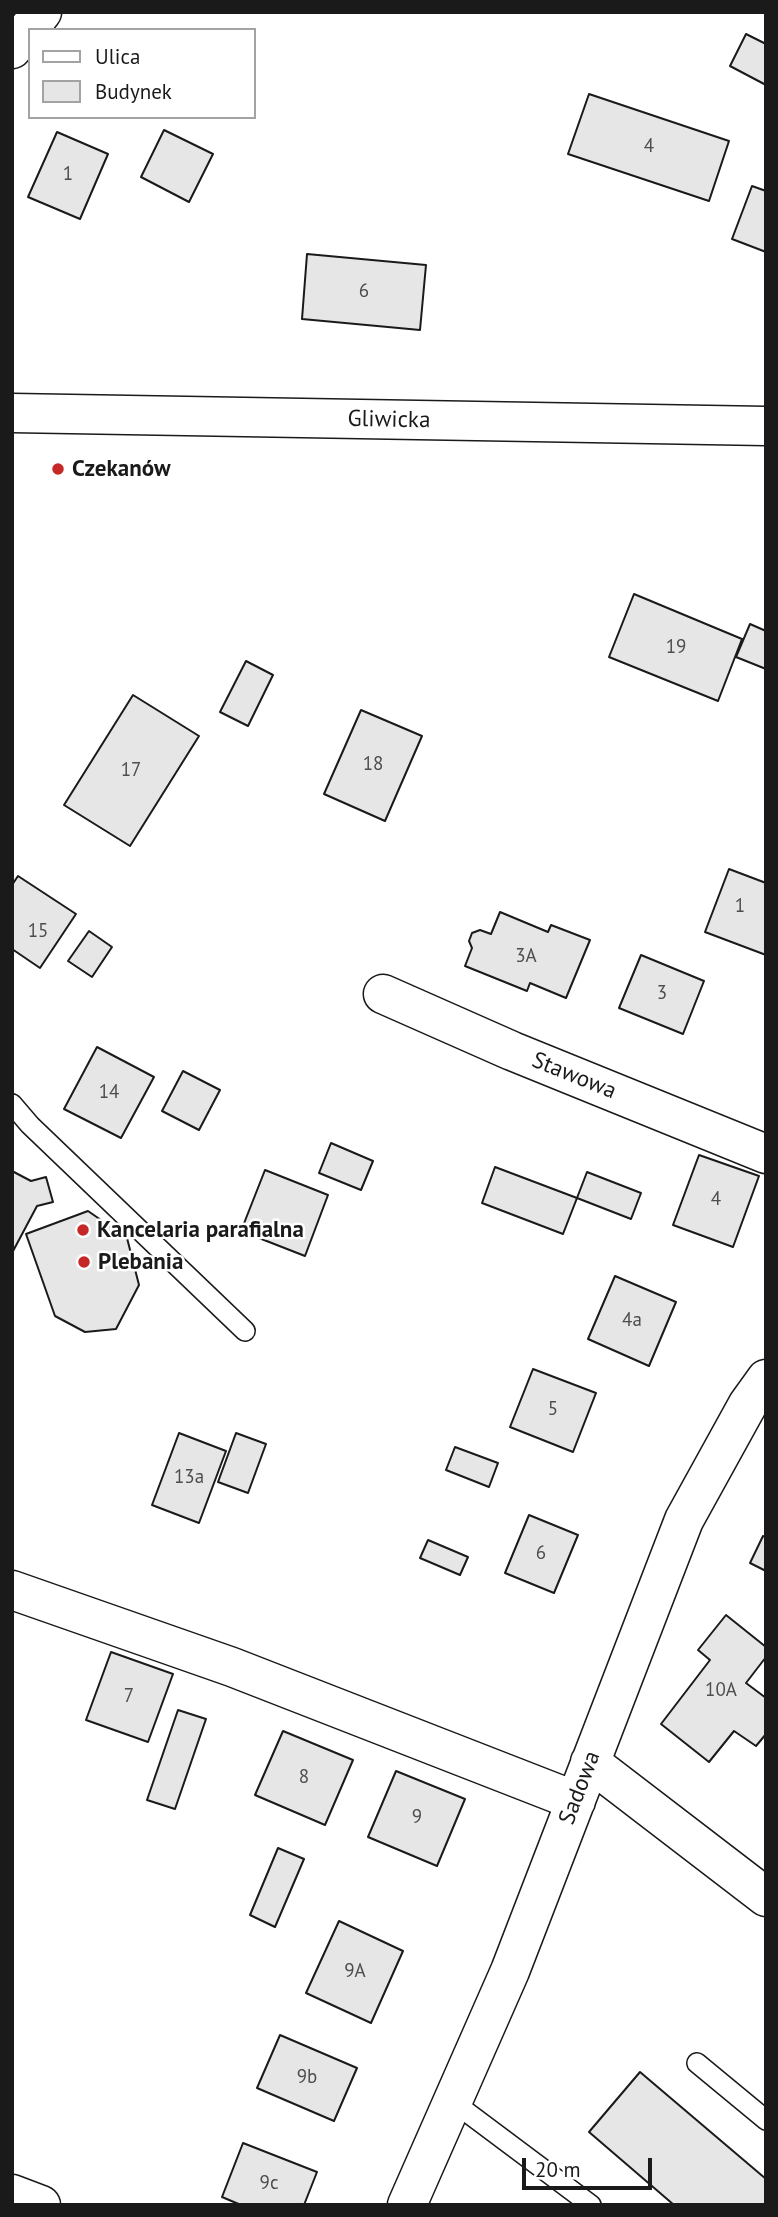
<!DOCTYPE html>
<html>
<head>
<meta charset="utf-8">
<style>
  body { margin:0 }
  #map { position:relative; width:778px; height:2217px; overflow:hidden; background:#fff; font-family:"PT Sans",sans-serif }
  canvas { display:block }
  .frame { position:absolute; inset:0; border:14px solid #1a1a1a; pointer-events:none }
  .legend { position:absolute; left:28px; top:28px; width:228px; height:91px; box-sizing:border-box; background:#fff; border:2px solid #a3a3a3; margin:0; padding:9px 12px; list-style:none; font-size:21px; color:#1a1a1a }
  .legend li { display:flex; align-items:center; gap:14px; height:35px }
  .legend b { width:35px; border:2px solid #a3a3a3 }
  .scale { position:absolute; left:522px; top:2158px; width:130px; height:32px; box-sizing:border-box; border:4px solid #1a1a1a; border-top:0; padding-left:9px; font-size:21px; line-height:24px; white-space:nowrap; color:#1a1a1a; -webkit-text-stroke:5px #fff; paint-order:stroke }
</style>
</head>
<body>
<div id="map">
<canvas width="778" height="2217"></canvas>
<div class="frame"></div>
<ul class="legend">
<li><b style="height:9px;background:#fff"></b>Ulica</li>
<li><b style="height:19px;background:#e6e6e6"></b>Budynek</li>
</ul>
<div class="scale">20 m</div>
</div>
<script>
const context = document.querySelector('canvas').getContext('2d');
context.lineJoin = 'round';
function fillPath(path, color) { context.fillStyle = color; context.fill(path, 'evenodd'); }
const poly = rows => new Path2D(rows.map(r => 'M' + r).join(''));
function strokePath(path, color, width, dash) { context.strokeStyle = color; context.lineWidth = width; context.lineCap = dash ? 'butt' : 'round'; context.setLineDash(dash || []); context.stroke(path); }
function drawText(font, color, halo, rows, align = 'center') {
  context.font = font + ' "PT Sans",sans-serif'; context.lineWidth = 5; context.setLineDash([]); context.textBaseline = 'middle'; context.strokeStyle = halo; context.fillStyle = color; for (const [text, x, y, turn = 0] of rows) {
    context.save(); context.translate(x, y); context.rotate((+turn || 0) * Math.PI / 180); context.textAlign = isNaN(turn) ? turn : align; if (halo) context.strokeText(text, 0, 0); context.fillText(text, 0, 0); context.restore();
  }
}
const building = poly([
  [746,34,766,44,766,85,730,66,746,34],
  [589,94,729,141,709,201,568,154,589,94],
  [164,130,213,154,189,202,141,177,164,130],
  [57,132,108,154,80,219,28,197,57,132],
  [752,186,766,191,766,252,732,239,752,186],
  [307,254,426,265,420,330,302,319,307,254],
  [634,594,742,639,718,701,609,657,634,594],
  [750,624,766,631,766,669,736,657,750,624],
  [246,661,273,675,248,726,220,712,246,661],
  [133,695,199,736,130,846,64,805,133,695],
  [361,710,422,736,385,821,324,794,361,710],
  [729,869,766,883,766,955,705,932,729,869],
  [18,876,76,914,40,968,12,949,12,885,18,876],
  [500,912,548,932,551,925,590,940,566,998,530,983,527,991,465,966,472,948,469,941,472,933,480,930,491,934,500,912],
  [89,931,112,947,92,977,68,961,89,931],
  [641,955,704,981,683,1034,619,1008,641,955],
  [97,1047,154,1077,121,1138,64,1109,97,1047],
  [183,1071,220,1090,199,1130,162,1111,183,1071],
  [331,1143,373,1161,361,1190,319,1173,331,1143],
  [699,1155,759,1176,733,1247,673,1225,699,1155],
  [495,1167,577,1198,563,1234,482,1203,495,1167],
  [265,1170,328,1195,305,1256,241,1231,265,1170],
  [12,1171,31,1181,46,1177,53,1202,37,1206,12,1253,12,1171],
  [587,1172,641,1193,631,1219,577,1198,587,1172],
  [88,1211,127,1238,139,1285,116,1329,85,1332,55,1316,26,1234,88,1211],
  [615,1276,676,1302,649,1366,588,1339,615,1276],
  [533,1369,596,1393,573,1452,510,1427,533,1369],
  [179,1433,226,1451,199,1523,152,1505,179,1433],
  [236,1433,266,1444,248,1493,218,1482,236,1433],
  [455,1447,498,1463,489,1487,446,1470,455,1447],
  [529,1515,578,1535,554,1593,505,1573,529,1515],
  [763,1536,766,1537,766,1571,750,1563,763,1536],
  [428,1540,468,1557,460,1575,420,1558,428,1540],
  [726,1615,766,1647,766,1657,746,1683,766,1698,766,1734,756,1746,734,1731,709,1762,661,1724,710,1660,698,1650,726,1615],
  [111,1652,173,1674,148,1742,86,1720,111,1652],
  [178,1710,206,1719,175,1809,147,1800,178,1710],
  [283,1731,353,1760,325,1825,255,1795,283,1731],
  [396,1771,465,1799,437,1866,368,1837,396,1771],
  [278,1848,304,1859,275,1927,250,1915,278,1848],
  [339,1921,403,1951,371,2023,306,1993,339,1921],
  [280,2035,357,2068,334,2121,257,2088,280,2035],
  [640,2072,766,2179,766,2205,674,2205,589,2132,640,2072],
  [243,2143,317,2172,304,2205,241,2205,222,2197,243,2143]
]);
fillPath(building, '#e6e6e6');
strokePath(building, '#1a1a1a', 2);
const service = poly([
  [12,1104,30,1125,245,1331],
  [697,2063,766,2120],
  [452,2101,591,2205]
]);
const minor = poly([
  [12,49,42,12],
  [383,994,512,1051,766,1154],
  [12,1590,232,1667,576,1801],
  [590,1762,766,1897],
  [12,2194,41,2205],
  [407,2205,510,1971,684,1520,748,1404,766,1379]
]);
const primary = poly([
  [12,413,766,426]
]);
strokePath(service, '#1a1a1a', 22);
strokePath(minor, '#1a1a1a', 41);
strokePath(primary, '#1a1a1a', 41);
strokePath(service, '#fff', 19);
strokePath(minor, '#fff', 38);
strokePath(primary, '#fff', 38);
for (const [x, y, r, color] of [
  [58,469,7,"#c62828"],
  [83,1230,7,"#c62828"],
  [84,1262,7,"#c62828"]
]) { const dot = new Path2D(); dot.arc(x, y, r, 0, 2 * Math.PI); context.fillStyle = color; context.fill(dot); strokePath(dot, '#fff', 2.5); }
drawText('19px', '#4d4d4d', null, [
  ["4",649,147],
  ["1",68,175],
  ["6",364,292],
  ["19",676,648],
  ["18",373,765],
  ["17",131,771],
  ["1",740,907],
  ["15",38,932],
  ["3A",526,957],
  ["3",662,994],
  ["14",109,1093],
  ["4",716,1200],
  ["4a",632,1321],
  ["5",553,1410],
  ["13a",189,1478],
  ["6",541,1554],
  ["10A",721,1691],
  ["7",129,1697],
  ["8",304,1778],
  ["9",417,1818],
  ["9A",355,1972],
  ["9b",307,2078],
  ["9c",269,2184]
]);
drawText('23px', '#1a1a1a', '#fff', [
  ["Gliwicka",389,420,1],
  ["Stawowa",574,1076,22],
  ["Sadowa",580,1788,-69]
]);
drawText('bold 23px', '#1a1a1a', '#fff', [
  ["Czekanów",72,469],
  ["Kancelaria parafialna",97,1230],
  ["Plebania",98,1262]
], 'left');
</script>
</body>
</html>
